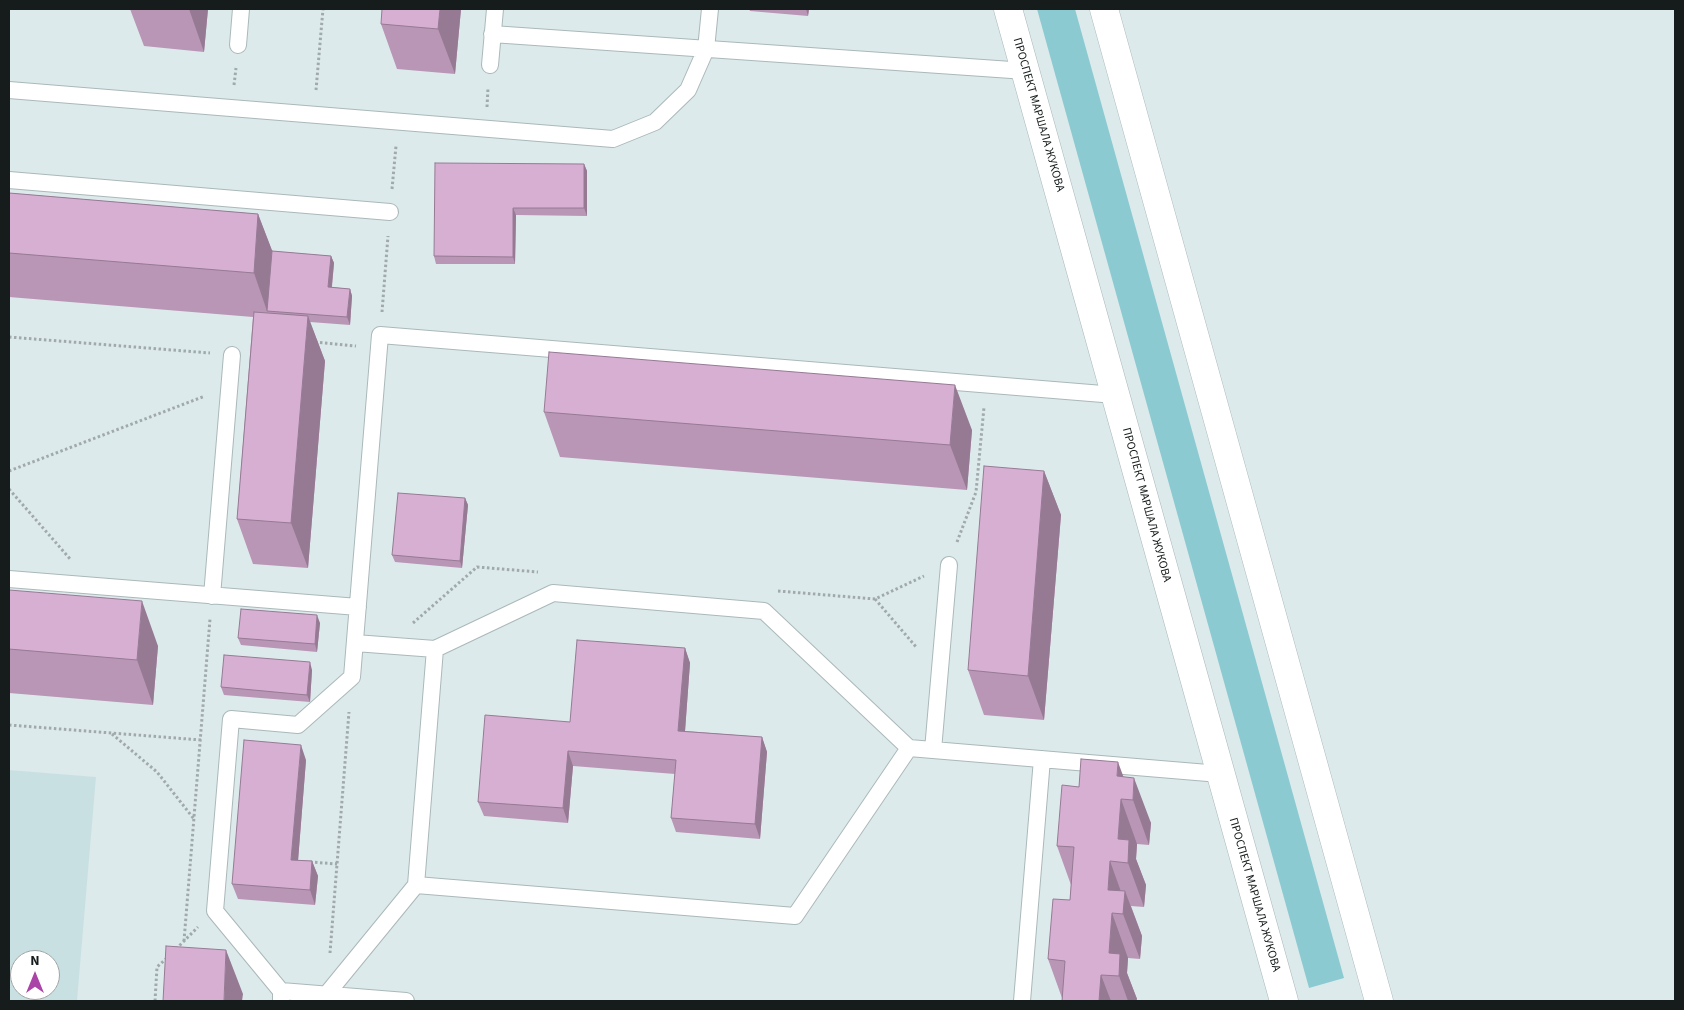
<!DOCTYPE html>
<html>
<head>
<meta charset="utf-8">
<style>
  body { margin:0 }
  #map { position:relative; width:1684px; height:1010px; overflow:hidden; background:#ddeaec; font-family:"Source Sans 3",sans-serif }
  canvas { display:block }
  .frame { position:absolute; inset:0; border:10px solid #161b1b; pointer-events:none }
  .north { position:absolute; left:10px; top:950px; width:50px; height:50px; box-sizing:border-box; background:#fff; border:1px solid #a2a4a4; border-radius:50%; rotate:0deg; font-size:14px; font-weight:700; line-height:20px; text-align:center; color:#161b1b }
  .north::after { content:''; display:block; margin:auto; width:18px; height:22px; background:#ab44a7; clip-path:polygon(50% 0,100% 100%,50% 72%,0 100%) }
</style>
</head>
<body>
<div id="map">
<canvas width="1684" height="1010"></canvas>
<div class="frame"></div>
<div class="north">N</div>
</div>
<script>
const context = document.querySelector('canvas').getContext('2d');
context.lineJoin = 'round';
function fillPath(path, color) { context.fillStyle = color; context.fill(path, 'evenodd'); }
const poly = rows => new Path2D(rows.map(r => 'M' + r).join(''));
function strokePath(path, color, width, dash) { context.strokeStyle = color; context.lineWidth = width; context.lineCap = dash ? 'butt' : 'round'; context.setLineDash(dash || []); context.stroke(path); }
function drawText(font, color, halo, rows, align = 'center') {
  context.font = font + ' "Source Sans 3",sans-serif'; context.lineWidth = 4; context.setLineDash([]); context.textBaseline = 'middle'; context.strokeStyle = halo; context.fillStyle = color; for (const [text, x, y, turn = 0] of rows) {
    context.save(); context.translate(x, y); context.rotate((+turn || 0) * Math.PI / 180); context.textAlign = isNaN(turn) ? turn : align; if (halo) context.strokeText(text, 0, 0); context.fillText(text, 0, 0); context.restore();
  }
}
fillPath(poly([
  [9,770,96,777,77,1001,9,1001],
  [20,960,50,960,50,990,20,990]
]), '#c9e0e2');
fillPath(poly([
  [1037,9,1075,9,1344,978,1309,988]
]), '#8ccad1');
const lane = poly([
  [492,34,1026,71],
  [238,45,241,9],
  [490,65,495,9],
  [9,90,613,139,655,122,688,90,706,49,710,9],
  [9,180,390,212],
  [9,579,358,607],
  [212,596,232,355],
  [355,643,435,649,553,593,764,611,909,748,1220,774],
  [933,750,949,565],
  [416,885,795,916,909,748],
  [281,991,406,1001],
  [326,995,416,885,435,649],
  [281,1001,281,991,215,911,231,719,298,725,352,677,380,335,1115,395],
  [1022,1001,1042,759]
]);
const street = poly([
  [1008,9,1284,1001],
  [1104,9,1379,1001]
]);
strokePath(lane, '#abb8b9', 18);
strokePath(street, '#abb8b9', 29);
strokePath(poly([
  [234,85,236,68],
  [316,90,323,9],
  [487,107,488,88],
  [392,189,396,146],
  [382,312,388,236],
  [9,337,210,353],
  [315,342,356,346],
  [9,471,205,396],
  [9,489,71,560],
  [957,542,976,492,984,407],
  [778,591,875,599,924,576],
  [875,599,917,648],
  [413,623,477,567,538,572],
  [9,725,201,740],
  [112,734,157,772,194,819],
  [310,862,337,864],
  [184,941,210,619],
  [176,949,198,927],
  [330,953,349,712],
  [155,1001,157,967,168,957]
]), '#a0aaac', 3, [2.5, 2.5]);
strokePath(lane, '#fff', 16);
strokePath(street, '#fff', 28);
fillPath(poly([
  [130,9,208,9,204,52,144,46],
  [461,9,455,74,397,69,381,24],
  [749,9,809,9,808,16,750,11],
  [584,164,587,171,587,216,516,215,515,264,436,264,434,256],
  [9,193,258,214,272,251,331,256,334,263,332,287,350,289,352,296,350,325,310,322,325,361,308,568,253,564,237,519,253,317,9,297],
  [544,412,972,430,967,490,560,457],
  [1044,471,1061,515,1044,720,984,715,968,670],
  [465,498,468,505,462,568,395,562,392,555],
  [9,590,158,646,153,705,9,693],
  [320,623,317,652,241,645,238,638],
  [685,648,690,663,685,731,762,737,767,752,760,839,676,832,671,818,675,774,573,766,568,823,484,816,478,802,570,722],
  [312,670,310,702,224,695,221,687],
  [306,760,298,860,312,861,318,876,315,905,238,899,232,884],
  [1124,777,1151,823,1149,845,1137,844,1136,859,1146,885,1144,907,1131,906,1142,936,1140,959,1128,958,1127,973,1137,999,1136,1001,1062,1001,1062,998,1048,959,1070,900,1071,885,1057,846,1079,787]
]), '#b996b5');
fillPath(poly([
  [189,9,208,9,204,52],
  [440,9,461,9,455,74,438,29],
  [806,9,809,9,808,16],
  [584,164,587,171,587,216,584,208],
  [513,208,516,215,515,264,513,257],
  [258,214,275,258,267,311,254,273],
  [331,256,334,263,331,294,328,287],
  [350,289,352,296,350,325,347,317],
  [308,316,325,361,308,568,291,523],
  [955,385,972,430,967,490,950,445],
  [1044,471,1061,515,1044,720,1028,676],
  [465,498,468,505,462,568,460,561],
  [142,601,158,646,153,705,137,660],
  [317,615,320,623,317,652,315,644],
  [685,648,690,663,684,745,678,731],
  [310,662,312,670,310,702,307,695],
  [762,737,767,752,760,839,755,824],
  [301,745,306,760,297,874,291,860],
  [568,751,573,766,568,823,563,808],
  [1118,762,1132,800,1117,776],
  [1134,778,1151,823,1149,845,1133,800],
  [1121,799,1137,844,1136,859,1146,885,1144,907,1128,863,1118,839],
  [312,861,318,876,315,905,310,890],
  [1110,861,1124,900,1125,891,1142,936,1140,959,1123,914,1108,890],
  [1112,913,1128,958,1127,973,1137,999,1136,1001,1128,1001,1119,976,1109,953],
  [226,950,243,994,242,1001,224,1001],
  [1101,975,1111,1001,1099,1001]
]), '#967a94');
const building = poly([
  [382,9,440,9,438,29,381,24,382,9],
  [435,163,584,164,584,208,513,208,513,257,434,256,435,163],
  [9,193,258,214,254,273,9,253,9,193],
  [272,251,331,256,328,287,350,289,347,317,267,311,272,251],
  [254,312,308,316,291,523,237,519,254,312],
  [549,352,955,385,950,445,544,412,549,352],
  [984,466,1044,471,1028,676,968,670,984,466],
  [398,493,465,498,460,561,392,555,398,493],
  [9,590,142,601,137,660,9,649,9,590],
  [241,609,317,615,315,644,238,638,241,609],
  [577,640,685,648,678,731,762,737,755,824,671,818,676,760,568,751,563,808,478,802,485,715,570,722,577,640],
  [224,655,310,662,307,695,221,687,224,655],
  [244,740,301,745,291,860,312,861,310,890,232,884,244,740],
  [1081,759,1118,762,1117,776,1134,778,1133,800,1121,799,1118,839,1129,840,1128,863,1110,861,1108,890,1125,891,1123,914,1112,913,1109,953,1120,954,1119,976,1101,975,1099,1001,1062,1001,1065,961,1048,959,1053,899,1070,900,1074,847,1057,846,1062,785,1079,787,1081,759],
  [166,946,226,950,224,1001,163,1001,166,946]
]);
fillPath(building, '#d7afd3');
strokePath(building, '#967a94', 1);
drawText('12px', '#161b1b', '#fff', [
  ["ПРОСПЕКТ МАРШАЛА ЖУКОВА",1038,115,74],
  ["ПРОСПЕКТ МАРШАЛА ЖУКОВА",1146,505,75],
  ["ПРОСПЕКТ МАРШАЛА ЖУКОВА",1254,895,74]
]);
</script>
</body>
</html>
